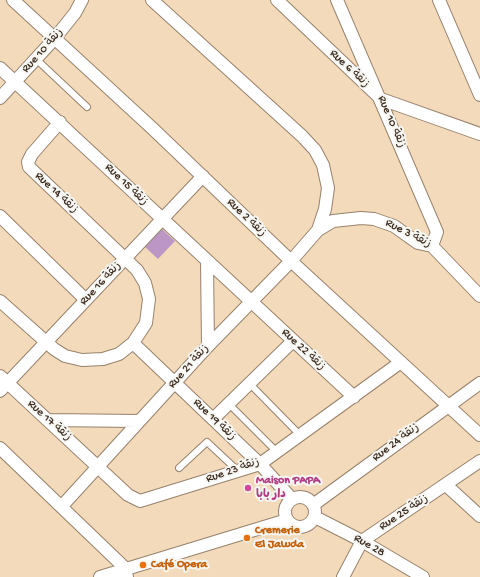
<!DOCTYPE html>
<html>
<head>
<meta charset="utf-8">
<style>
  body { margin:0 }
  canvas { display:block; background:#f3dabb }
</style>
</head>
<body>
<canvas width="480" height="577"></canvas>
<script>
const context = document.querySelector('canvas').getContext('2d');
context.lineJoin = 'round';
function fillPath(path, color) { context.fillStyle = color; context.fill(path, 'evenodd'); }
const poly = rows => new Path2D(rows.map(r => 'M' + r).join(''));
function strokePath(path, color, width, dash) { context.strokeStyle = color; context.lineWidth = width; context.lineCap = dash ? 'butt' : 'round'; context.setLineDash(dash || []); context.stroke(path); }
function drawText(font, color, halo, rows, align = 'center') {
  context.font = font + ' "Gochi Hand","Playpen Sans Arabic",sans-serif'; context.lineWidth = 4; context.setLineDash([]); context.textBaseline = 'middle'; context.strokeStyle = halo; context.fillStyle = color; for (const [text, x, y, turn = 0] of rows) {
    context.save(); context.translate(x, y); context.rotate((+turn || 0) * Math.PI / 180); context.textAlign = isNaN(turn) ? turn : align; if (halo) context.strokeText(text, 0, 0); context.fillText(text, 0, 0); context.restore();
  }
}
fillPath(poly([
  [162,229,175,241,158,259,145,247]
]), '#bc97c6');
const lane = poly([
  [36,59,87,107],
  [250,384,300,435],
  [229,404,277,452],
  [179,468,207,442,238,471]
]);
const street = poly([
  [13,0,152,128,291,261,480,435],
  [152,0,302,136,315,150,323,165,328,188,325,209,318,230],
  [277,0,381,99,480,134],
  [337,0,437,232,432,246],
  [439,0,480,95],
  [0,68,354,397],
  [0,98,55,38,75,13,82,0],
  [0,216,86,300],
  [207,261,208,346],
  [0,301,54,349,65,356,82,360,103,359,119,354,133,343,146,323,149,299,145,283,137,270,29,167,28,162,32,154,60,122],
  [133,343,260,464,292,499],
  [0,376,128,495,140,501,260,464,401,362],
  [0,391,203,176],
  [213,419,293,341],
  [48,420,139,421],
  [0,448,125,568,127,577],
  [446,485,480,516],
  '285 512a15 15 0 1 1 30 0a15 15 0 1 1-30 0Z',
  [313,505,480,383],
  [62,506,208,346,291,261,318,230,333,221,361,218,374,219,394,226,418,243,432,246,480,296],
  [315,517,362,541,423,577],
  [100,577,287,520],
  [343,577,362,541,480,461]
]);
strokePath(lane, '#97826c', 8);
strokePath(street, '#97826c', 14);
strokePath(lane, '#fff', 6);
strokePath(street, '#fff', 12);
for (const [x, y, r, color] of [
  [248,488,4,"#d1479c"],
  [247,538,4,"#e8710a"],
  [143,565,4,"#e8710a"]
]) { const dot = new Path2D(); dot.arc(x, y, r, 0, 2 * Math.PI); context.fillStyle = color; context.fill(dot); strokePath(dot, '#f6f6f2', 1.5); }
drawText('12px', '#3b2a1e', '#f6f6f2', [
  ["Rue 10 زنقة",43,51,-48],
  ["Rue 6 زنقة",349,69,43],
  ["Rue 10 زنقة",391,122,67],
  ["Rue 15 زنقة",126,185,44],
  ["Rue 14 زنقة",56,193,43],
  ["Rue 2 زنقة",246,218,44],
  ["Rue 3 زنقة",408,234,27],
  ["Rue 16 زنقة",101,284,-47],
  ["Rue 22 زنقة",303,350,43],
  ["Rue 21 زنقة",189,367,-48],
  ["Rue 19 زنقة",214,420,44],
  ["Rue 17 زنقة",49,421,42],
  ["Rue 24 زنقة",396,443,-37],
  ["Rue 23 زنقة",233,471,-19],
  ["Rue 25 زنقة",404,513,-33],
  ["Rue 28",369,546,30]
]);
drawText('bold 12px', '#b23c85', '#f6f6f2', [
  ["Maison PAPA",256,481],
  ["دار بابا",256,495]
], 'left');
drawText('bold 12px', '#c56008', '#f6f6f2', [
  ["Cremerie",255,531],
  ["El Jawda",255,545],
  ["Café Opera",151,565]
], 'left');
</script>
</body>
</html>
